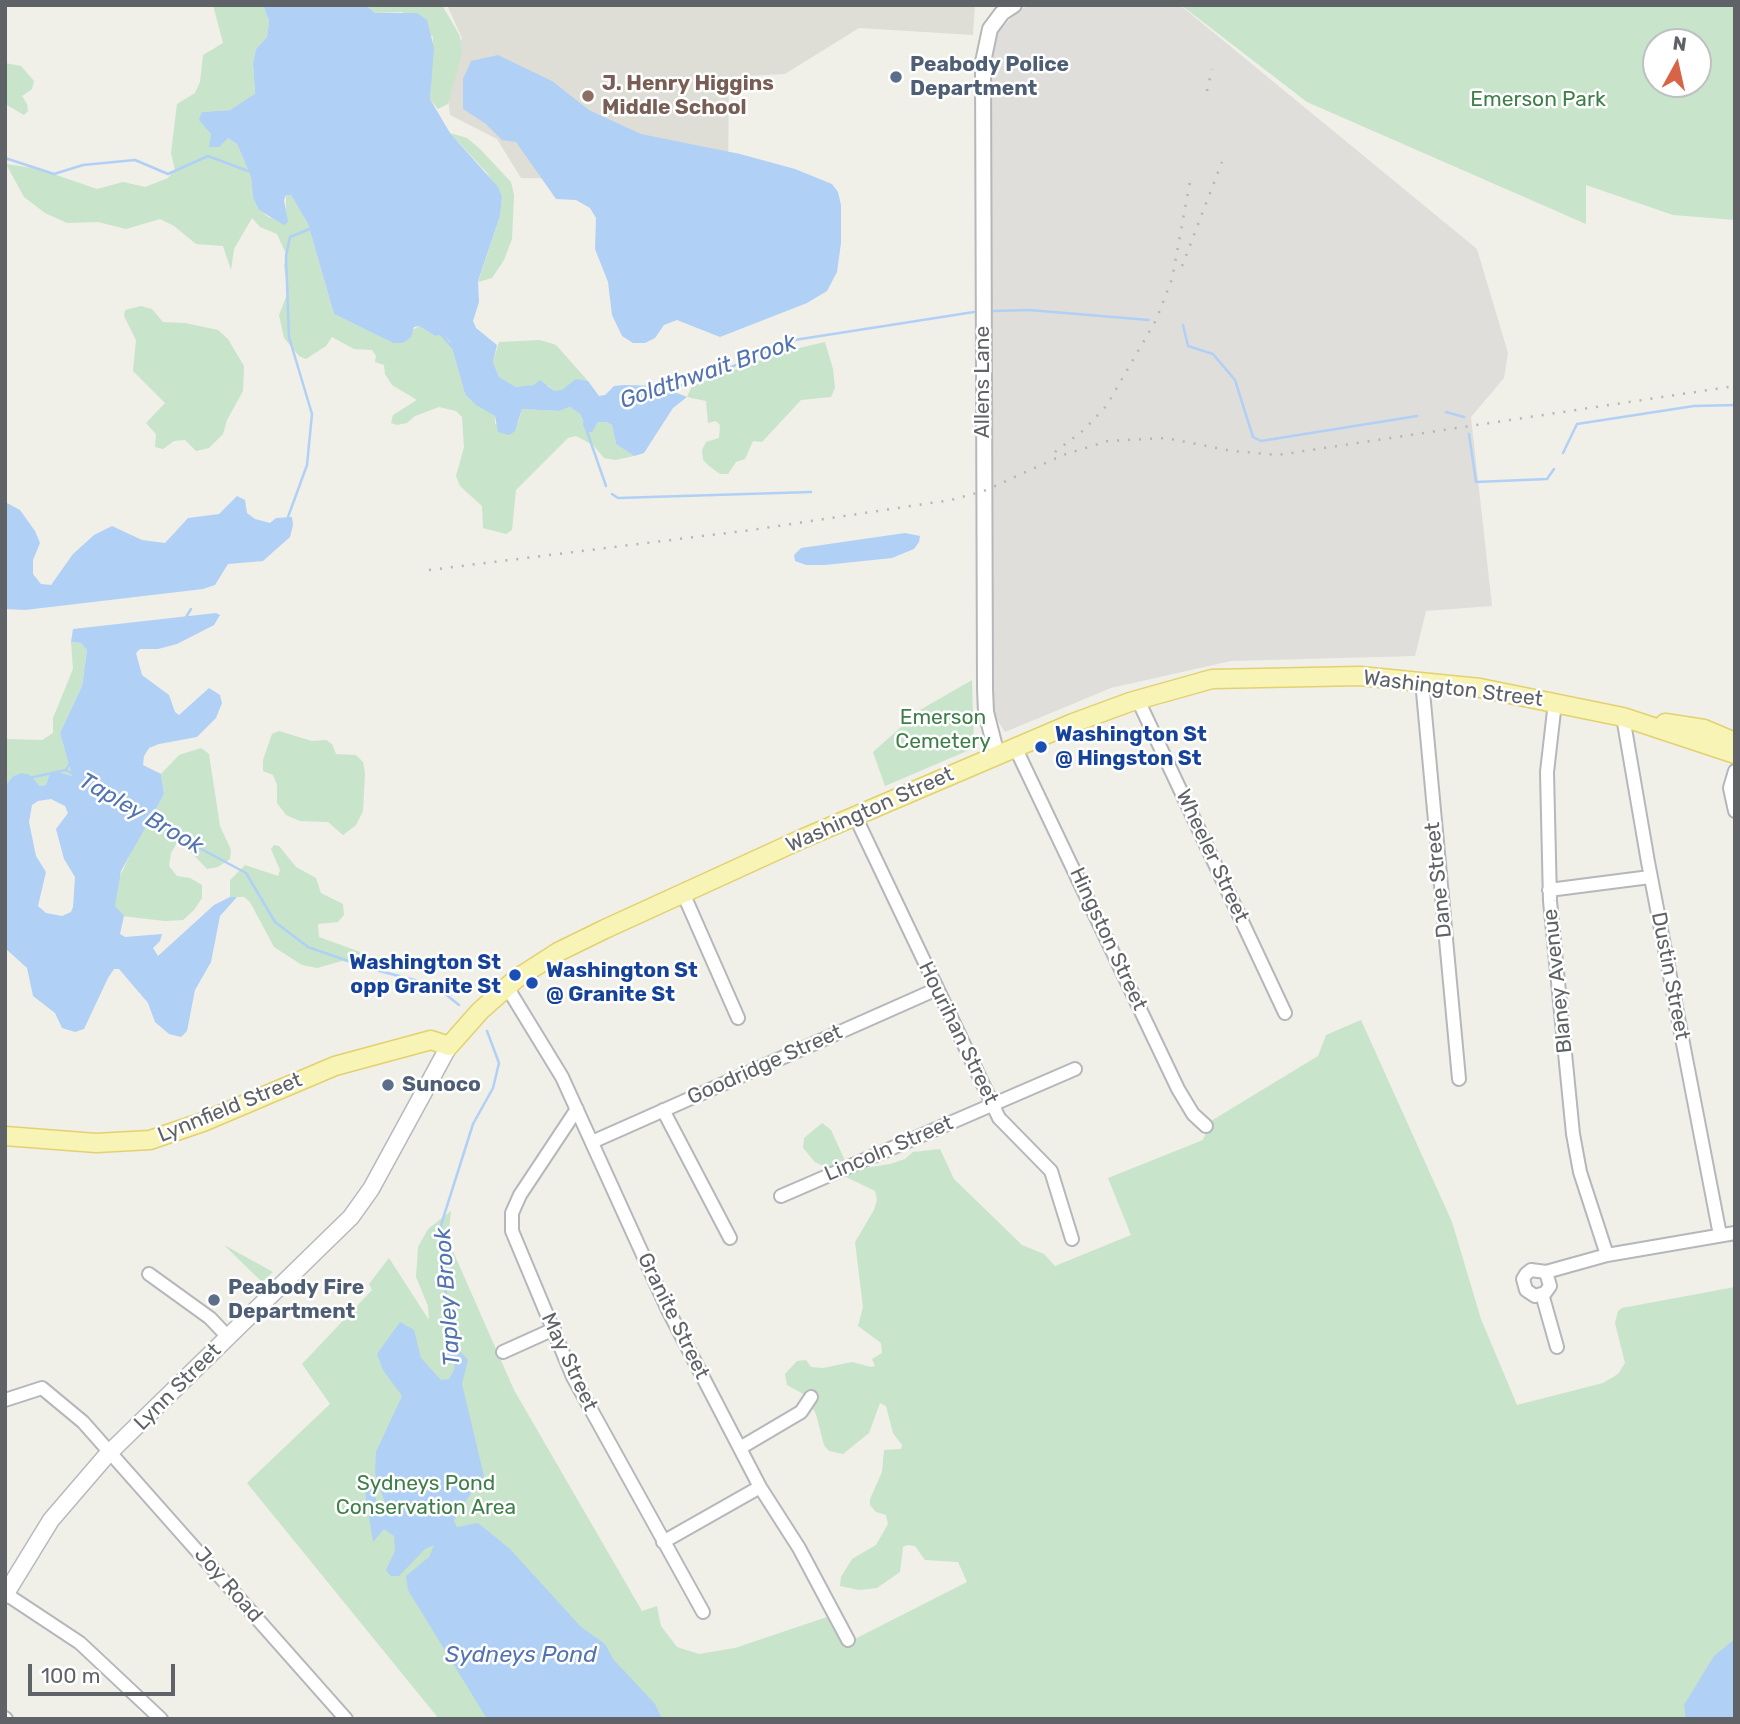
<!DOCTYPE html>
<html>
<head>
<meta charset="utf-8">
<style>
  body { margin:0 }
  #map { position:relative; width:1740px; height:1724px; overflow:hidden; background:#f0efe8; font-family:Rubik,sans-serif }
  canvas { display:block }
  .frame { position:absolute; inset:0; border:7px solid #5f6266; pointer-events:none }
  .north { position:absolute; left:1642px; top:28px; width:70px; height:70px; box-sizing:border-box; background:#fff; border:2px solid #bfc0c2; border-radius:50%; rotate:8deg; font-size:19px; font-weight:700; line-height:28px; text-align:center; color:#5f6266 }
  .north::after { content:''; display:block; margin:auto; width:24px; height:32px; background:#d86346; clip-path:polygon(50% 0,100% 100%,50% 72%,0 100%) }
  .scale { position:absolute; left:28px; top:1664px; width:147px; height:32px; box-sizing:border-box; border:4px solid #5f6266; border-top:0; padding-left:9px; font-size:21px; line-height:24px; white-space:nowrap; color:#5f6266; -webkit-text-stroke:5px #fff; paint-order:stroke }
</style>
</head>
<body>
<div id="map">
<canvas width="1740" height="1724"></canvas>
<div class="frame"></div>
<div class="north">N</div>
<div class="scale">100 m</div>
</div>
<script>
const context = document.querySelector('canvas').getContext('2d');
context.lineJoin = 'round';
function fillPath(path, color) { context.fillStyle = color; context.fill(path, 'evenodd'); }
const poly = rows => new Path2D(rows.map(r => 'M' + r).join(''));
function strokePath(path, color, width, dash) { context.strokeStyle = color; context.lineWidth = width; context.lineCap = dash ? 'butt' : 'round'; context.setLineDash(dash || []); context.stroke(path); }
function drawText(font, color, halo, rows, align = 'center') {
  context.font = font + ' Rubik,sans-serif'; context.lineWidth = 5; context.setLineDash([]); context.textBaseline = 'middle'; context.strokeStyle = halo; context.fillStyle = color; for (const [text, x, y, turn = 0] of rows) {
    context.save(); context.translate(x, y); context.rotate((+turn || 0) * Math.PI / 180); context.textAlign = isNaN(turn) ? turn : align; if (halo) context.strokeText(text, 0, 0); context.fillText(text, 0, 0); context.restore();
  }
}
fillPath(poly([
  [1037,5,1180,5,1477,249,1508,353,1504,378,1471,417,1492,606,1426,611,1415,656,1231,661,1111,688,1005,732,992,712,992,49,998,31,1022,8]
]), '#dfdeda');
fillPath(poly([
  [447,5,975,5,973,35,859,28,785,74,729,77,728,181,521,178,497,139,450,115,445,70,462,38]
]), '#dfded6');
fillPath(poly([
  [213,5,263,5,269,21,267,37,256,49,253,63,255,95,230,110,202,112,211,134,210,146,228,138,237,144,251,177,253,198,259,210,270,218,286,211,286,194,291,195,308,224,334,314,393,343,419,326,435,336,442,335,450,341,465,394,495,416,495,424,518,423,522,409,559,411,570,407,580,414,584,424,595,427,598,422,606,422,612,425,616,444,634,456,615,460,604,458,593,445,576,436,568,438,516,490,512,530,506,534,483,528,482,506,460,486,456,476,464,447,462,417,456,411,439,407,415,416,407,423,397,425,391,423,393,415,417,400,392,385,385,374,384,365,375,362,376,356,372,350,354,349,332,337,326,346,306,359,299,356,284,338,279,315,288,292,284,266,286,254,277,234,260,227,252,218,234,249,231,270,223,246,196,244,174,226,160,219,126,229,98,222,67,223,45,213,24,197,6,164,39,169,97,189,123,182,145,187,168,178,175,170,171,153,177,104,195,93,200,82,203,55,223,43],
  [366,5,442,5,460,36,462,53,448,104,438,109,430,99,433,37,402,12,375,13],
  [1181,5,1735,5,1735,220,1673,215,1586,185,1586,224,1307,102],
  [1656,42,1698,42,1698,84,1656,84],
  [5,63,21,66,34,81,32,89,22,96,27,104,28,111,24,115,5,104],
  [450,133,467,138,480,149,511,182,514,195,512,239,504,260,492,278,478,282,500,216,502,197,487,173],
  [141,306,152,309,163,322,185,323,218,330,228,339,244,366,243,391,227,420,223,434,209,448,196,451,185,440,174,441,163,449,155,447,156,434,146,423,165,403,133,371,136,340,124,316,125,310],
  [540,340,556,345,588,381,576,380,562,391,553,391,549,386,516,387,499,377,493,362,499,342],
  [825,342,833,369,835,388,831,397,801,400,762,442,753,441,745,459,736,462,728,474,720,474,709,466,703,460,702,450,706,442,719,438,720,425,716,421,708,423,706,401,687,397,692,386,782,352],
  [71,642,81,643,87,649,82,686,60,733,72,776,54,771,49,775,46,785,40,786,30,775,12,777,5,786,5,739,42,740,53,733,53,718,73,669],
  [972,680,974,748,885,786,873,752,920,710],
  [279,731,312,741,326,740,332,744,336,754,356,755,363,762,365,773,363,811,356,825,343,835,328,822,300,821,286,815,277,803,277,785,273,775,263,771,263,760,272,734],
  [201,748,209,754,220,826,231,850,230,859,218,867,207,869,187,848,177,843,171,853,169,866,177,876,190,878,202,885,202,898,194,910,183,920,165,921,121,916,115,906,116,885,141,831,164,794,161,774,179,755],
  [274,845,279,846,296,867,316,878,321,893,343,904,344,915,338,922,318,924,319,937,363,953,366,957,364,963,342,961,317,968,302,965,274,947,250,902,244,897,230,897,230,880,245,865,278,876,280,870,271,849],
  [1361,1020,1452,1222,1481,1319,1517,1405,1603,1383,1618,1374,1625,1363,1615,1323,1618,1311,1622,1308,1735,1287,1735,1719,439,1719,247,1483,330,1404,302,1364,372,1290,369,1284,389,1258,429,1320,428,1306,416,1277,418,1247,428,1229,451,1211,448,1240,514,1390,642,1611,657,1606,661,1626,677,1647,699,1654,735,1648,827,1617,843,1645,967,1582,958,1562,925,1560,915,1546,907,1545,903,1547,900,1572,877,1588,859,1590,840,1586,841,1577,852,1559,876,1545,888,1524,886,1515,876,1512,870,1505,870,1499,882,1472,884,1450,901,1449,902,1445,893,1433,886,1406,880,1403,869,1433,843,1454,829,1451,824,1445,816,1414,805,1395,787,1385,785,1374,797,1361,806,1360,811,1367,823,1368,852,1362,871,1367,875,1366,872,1359,882,1353,881,1343,858,1326,863,1307,855,1242,874,1210,877,1200,875,1191,815,1162,803,1148,804,1138,822,1123,831,1130,847,1165,854,1170,890,1164,905,1159,913,1152,940,1149,954,1179,1022,1245,1044,1254,1055,1266,1131,1235,1108,1178,1203,1140,1211,1121,1318,1056,1326,1035],
  [224,1245,273,1272,262,1282]
]), '#c8e4cb');
fillPath(poly([
  [263,5,366,5,375,13,417,13,427,20,434,48,430,99,450,133,498,187,502,197,500,216,478,281,479,302,473,321,476,328,497,345,493,362,499,377,516,387,534,385,540,380,554,391,562,390,576,379,588,381,599,396,605,395,614,386,624,385,659,386,687,397,673,408,644,453,634,456,616,444,612,425,606,422,598,422,592,432,588,432,580,414,570,407,559,411,522,409,515,431,509,435,498,432,495,416,476,405,465,394,450,341,442,335,435,336,419,326,414,327,411,337,403,343,393,343,334,314,308,224,291,195,286,195,284,200,288,222,284,225,259,210,253,198,251,177,237,144,228,138,219,147,209,147,211,134,199,120,202,112,230,110,255,94,253,63,256,49,267,37,269,21],
  [498,55,552,81,589,110,641,134,740,154,795,169,832,184,838,192,841,205,841,243,837,272,827,291,807,303,720,337,677,320,664,325,655,338,645,343,633,343,622,336,612,315,608,282,595,249,596,218,590,208,576,200,556,199,516,142,502,140,486,124,463,109,463,79,471,61],
  [237,496,245,500,247,513,255,519,270,523,276,518,292,517,293,525,290,537,263,561,228,564,215,585,203,589,25,610,5,609,5,502,20,510,35,531,40,543,33,560,33,574,41,584,51,585,73,554,94,535,112,526,142,540,165,543,188,518,219,514],
  [905,533,920,536,919,542,914,549,892,558,825,565,806,565,795,561,794,555,801,548],
  [216,613,220,615,214,625,177,644,158,649,140,649,136,653,142,675,169,695,175,712,179,715,209,688,220,695,222,703,216,718,197,737,159,744,149,748,144,756,143,765,161,774,164,794,121,871,115,906,124,916,120,934,125,937,162,934,160,941,153,948,158,956,214,905,230,897,237,897,220,916,211,962,195,990,187,1031,181,1037,169,1034,155,1022,148,1003,119,969,114,969,108,978,84,1029,75,1032,62,1028,55,1013,33,996,27,968,5,948,5,786,12,777,21,773,30,775,40,786,46,785,49,775,54,771,72,776,60,733,82,686,87,650,81,643,71,642,73,629],
  [51,799,65,806,68,813,56,829,64,859,75,877,73,907,71,912,62,916,46,913,38,906,46,872,36,856,29,822,32,805,38,801],
  [400,1322,414,1330,421,1358,441,1380,449,1379,454,1370,455,1362,446,1353,453,1344,468,1360,462,1384,484,1476,457,1513,454,1521,457,1527,478,1523,510,1549,581,1627,605,1644,613,1659,655,1704,662,1719,487,1719,408,1590,406,1576,429,1557,434,1545,425,1549,399,1576,391,1576,386,1570,395,1551,394,1536,384,1529,373,1542,365,1491,366,1484,373,1485,378,1509,384,1513,387,1509,375,1473,376,1452,402,1396,383,1370,377,1354],
  [1735,1639,1735,1719,1686,1719,1684,1705,1714,1656]
]), '#b1d0f6');
strokePath(poly([
  [5,158,54,174,83,165,135,160,168,174,208,156,248,171],
  [994,311,1029,310,1149,320],
  [1183,325,1188,346,1213,354,1235,380,1253,437,1261,441,1417,416],
  [439,332,453,348],
  [668,390,742,363,788,341,974,312],
  [1446,412,1464,417],
  [584,423,606,486],
  [1469,434,1476,482,1547,479,1554,469],
  [1563,453,1577,424,1694,406,1735,405],
  [612,494,618,498,811,492],
  [288,517,307,465,312,414,289,337,286,256,290,237,312,228],
  [186,617,191,609],
  [66,770,73,774],
  [29,778,66,770,70,763],
  [147,820,246,873,275,922,308,947,368,968,434,985,459,1005],
  [450,1352,441,1225,473,1124,493,1088,499,1063,487,1031]
]), '#b1d0f6', 2.5);
const minor = poly([
  [1422,681,1459,1079],
  [1138,700,1285,1013],
  [1555,702,1547,772,1550,901,1573,1134,1580,1172,1607,1255],
  [1623,717,1648,862,1720,1235],
  [1015,747,1178,1089,1193,1114,1206,1126],
  [1735,771,1730,788,1735,811],
  [855,816,999,1118,1051,1171,1072,1239],
  [1549,890,1650,877],
  [683,893,738,1018],
  [507,987,562,1077,667,1308,708,1387,760,1487,799,1548,848,1640],
  [577,1109,520,1195,512,1213,512,1231,573,1377,703,1612],
  [663,1110,730,1238],
  [592,1142,937,989],
  [781,1196,1075,1069],
  [1546,1272,1531,1270,1526,1274,1523,1279,1526,1290,1535,1296,1545,1293,1550,1286,1546,1272,1607,1255,1735,1233],
  [149,1274,210,1318,228,1337],
  [1542,1294,1557,1347],
  [503,1352,554,1329],
  [5,1400,42,1388,83,1422,346,1719],
  [740,1448,801,1412,811,1397],
  [663,1542,760,1487],
  [6,1594,80,1643,161,1719],
  [5,1718,6,1719]
]);
const tertiary = poly([
  [997,755,986,712,985,689,983,62,990,29,1002,13,1014,5]
]);
const secondary = poly([
  [5,1595,51,1520,106,1456,351,1217,371,1189,449,1046]
]);
const primary = poly([
  [1665,723,1704,729,1735,742],
  [5,1136,96,1143,150,1140,203,1122,335,1066,431,1040,449,1046,480,1011,516,979,558,952,605,929,804,838,1073,723,1130,702,1212,679,1360,676,1480,688,1623,717,1735,754]
]);
strokePath(minor, '#b5b7bb', 16);
strokePath(tertiary, '#b5b7bb', 18);
strokePath(secondary, '#b6b9bd', 19);
strokePath(primary, '#e3d16e', 21);
strokePath(minor, '#fff', 12);
strokePath(tertiary, '#fff', 14);
strokePath(secondary, '#fff', 16);
strokePath(primary, '#f7f4b6', 18);
strokePath(poly([
  [1207,91,1212,69],
  [1182,266,1222,162],
  [1055,452,1085,429,1107,405,1156,320,1172,279,1191,176],
  [429,570,751,530,951,500,984,491,1063,455,1108,441,1166,438,1232,451,1278,455,1735,386]
]), '#b5b6b6', 2.5, [2, 9]);
for (const [x, y, r, color] of [
  [896,77,7,"#5c6f8a"],
  [588,96,7,"#8d6e63"],
  [1041,747,7,"#1a4fb4"],
  [515,975,7,"#1a4fb4"],
  [532,983,7,"#1a4fb4"],
  [388,1085,7,"#5c6f8a"],
  [214,1300,7,"#5c6f8a"]
]) { const dot = new Path2D(); dot.arc(x, y, r, 0, 2 * Math.PI); context.fillStyle = color; context.fill(dot); strokePath(dot, '#fff', 2.5); }
drawText('bold 21px', '#4e5e75', '#fff', [
  ["Peabody Police",910,65],
  ["Department",910,89],
  ["Sunoco",402,1085],
  ["Peabody Fire",228,1288],
  ["Department",228,1312]
], 'left');
drawText('bold 21px', '#785e54', '#fff', [
  ["J. Henry Higgins",602,84],
  ["Middle School",602,108]
], 'left');
drawText('21px', '#3e7f49', '#fff', [
  ["Emerson Park",1538,100],
  ["Emerson",943,718],
  ["Cemetery",943,742],
  ["Sydneys Pond",426,1484],
  ["Conservation Area",426,1508]
]);
drawText('21px', '#5f6266', '#fff', [
  ["Allens Lane",983,382,-90],
  ["Washington Street",1453,689,7],
  ["Washington Street",870,810,-24],
  ["Wheeler Street",1212,856,65],
  ["Dane Street",1439,880,-96],
  ["Hingston Street",1108,939,65],
  ["Dustin Street",1670,976,79],
  ["Blaney Avenue",1558,981,-96],
  ["Hourihan Street",958,1033,64],
  ["Goodridge Street",765,1065,-24],
  ["Lynnfield Street",230,1108,-22],
  ["Lincoln Street",889,1149,-23],
  ["Granite Street",673,1316,64],
  ["May Street",569,1362,65],
  ["Lynn Street",178,1387,-45],
  ["Joy Road",228,1585,49]
]);
drawText('bold 21px', '#164399', '#fff', [
  ["Washington St",1055,735],
  ["@ Hingston St",1055,759],
  ["Washington St",501,963,"right"],
  ["opp Granite St",501,987,"right"],
  ["Washington St",546,971],
  ["@ Granite St",546,995]
], 'left');
drawText('italic 23px', '#5374b0', '#fff', [
  ["Goldthwait Brook",708,372,-19],
  ["Tapley Brook",141,814,30],
  ["Tapley Brook",448,1297,-94],
  ["Sydneys Pond",521,1655]
]);
</script>
</body>
</html>
